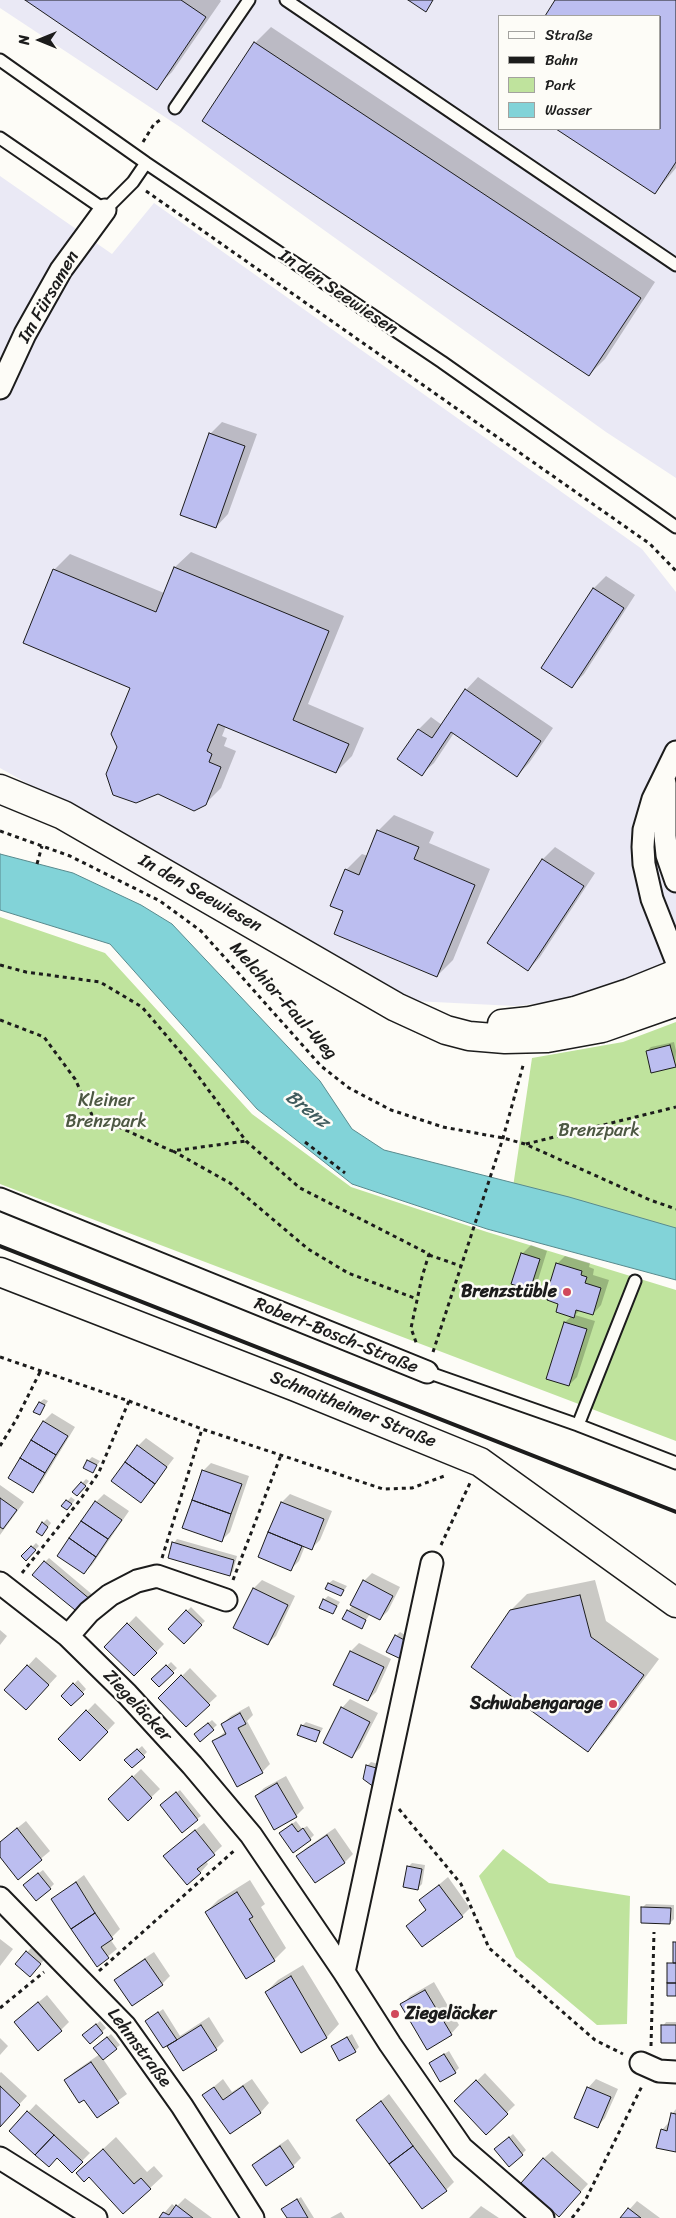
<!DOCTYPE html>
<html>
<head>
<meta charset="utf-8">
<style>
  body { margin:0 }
  #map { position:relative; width:676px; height:2218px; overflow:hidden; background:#fdfcf7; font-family:Sriracha,sans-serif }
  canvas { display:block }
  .legend { position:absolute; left:498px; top:15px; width:162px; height:115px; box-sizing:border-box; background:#fdfcf7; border:1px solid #a3a29f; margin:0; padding:6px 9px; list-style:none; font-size:15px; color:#1c1c1c }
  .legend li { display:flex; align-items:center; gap:10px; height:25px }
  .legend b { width:25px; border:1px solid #a3a29f }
  .north { position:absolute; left:15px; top:15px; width:50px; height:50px; -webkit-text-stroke:4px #fdfcf7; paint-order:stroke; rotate:270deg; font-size:14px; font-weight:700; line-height:20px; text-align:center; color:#1c1c1c }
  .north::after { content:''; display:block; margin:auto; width:18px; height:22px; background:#1c1c1c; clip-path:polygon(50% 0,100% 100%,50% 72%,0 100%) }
</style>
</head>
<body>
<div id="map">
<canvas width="676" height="2218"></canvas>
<ul class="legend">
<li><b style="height:6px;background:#fdfcf7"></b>Straße</li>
<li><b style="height:6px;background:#1c1c1c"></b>Bahn</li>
<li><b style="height:14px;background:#bfe39d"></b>Park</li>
<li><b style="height:14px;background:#82d3d8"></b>Wasser</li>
</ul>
<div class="north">N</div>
</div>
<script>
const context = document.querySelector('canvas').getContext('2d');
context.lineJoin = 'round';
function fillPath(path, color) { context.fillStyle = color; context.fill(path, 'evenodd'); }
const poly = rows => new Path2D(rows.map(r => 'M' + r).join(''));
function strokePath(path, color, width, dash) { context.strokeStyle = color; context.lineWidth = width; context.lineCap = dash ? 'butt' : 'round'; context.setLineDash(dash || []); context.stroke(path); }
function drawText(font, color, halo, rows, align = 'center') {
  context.font = font + ' Sriracha,sans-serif'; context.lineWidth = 5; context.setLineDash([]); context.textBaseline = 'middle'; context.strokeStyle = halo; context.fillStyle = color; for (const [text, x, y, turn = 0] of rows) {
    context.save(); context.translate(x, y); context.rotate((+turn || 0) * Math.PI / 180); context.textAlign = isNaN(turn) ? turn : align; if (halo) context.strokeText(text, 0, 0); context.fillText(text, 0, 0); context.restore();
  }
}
fillPath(poly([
  [0,0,676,0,676,478,606,432,180,127,0,8],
  [500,16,660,16,660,129,500,129],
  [0,176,112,254,154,203,642,549,676,592,676,964,605,996,515,1006,414,1001,0,768]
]), '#eae9f5');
fillPath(poly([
  [0,917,105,953,252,1114,351,1187,487,1232,676,1290,676,1441,0,1184],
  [676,1022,676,1230,513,1187,532,1058,623,1042],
  [503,1849,549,1883,630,1896,627,2024,597,2025,516,1957,479,1876]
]), '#bfe39d');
const water = poly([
  [0,854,73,873,141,905,172,924,320,1081,352,1129,384,1150,569,1197,676,1228,676,1280,487,1229,352,1184,257,1109,110,944,0,910,0,854]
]);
fillPath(water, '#82d3d8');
strokePath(water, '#598a8d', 1);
fillPath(poly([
  [28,0,220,0,221,1,172,72,156,88],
  [557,0,676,0,676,168,655,193,558,129,660,129,660,16,546,16],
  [271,27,655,282,605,359,589,375,255,43],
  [222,422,257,434,228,514,216,527,210,434],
  [191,552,344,616,308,704,364,728,352,756,336,772,226,726,222,736,227,738,224,746,236,751,221,788,205,804,119,747,132,687,54,570,70,554,164,593,175,567],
  [606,576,635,595,584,674,572,686,543,668,594,588],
  [478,677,553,728,529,763,517,776,454,733,434,763,421,775,399,759,419,729,431,717,442,725,466,690],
  [394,815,434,832,429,843,490,869,453,960,437,976,346,870,362,854,368,856,378,831],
  [555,847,595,873,540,957,528,970,489,943,543,859],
  [674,1042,676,1051,675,1066,647,1051,651,1047],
  [531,1245,547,1251,538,1280,530,1289,522,1254],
  [565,1256,590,1263,589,1267,594,1269,593,1275,609,1280,601,1305,593,1314,580,1310,575,1315,595,1321,577,1377,569,1385,548,1378,565,1322,572,1316,560,1303,557,1264],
  [44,1399,48,1401,40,1413,40,1402],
  [52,1413,75,1427,41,1483,33,1491,10,1477,44,1421],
  [146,1438,174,1458,141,1501,138,1446],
  [92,1457,100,1461,93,1471,88,1461],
  [211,1463,249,1476,230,1532,222,1540,203,1471],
  [86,1479,89,1481,81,1491,74,1492],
  [0,1485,24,1502,0,1535],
  [104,1494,129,1511,92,1565,84,1573,96,1502],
  [290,1494,332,1511,320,1540,312,1548,305,1546,299,1561,291,1569,260,1557,282,1502],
  [71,1497,75,1500,71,1505,63,1506],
  [47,1519,51,1523,45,1531,43,1523],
  [177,1539,237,1556,233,1571,229,1575,174,1543],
  [36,1543,39,1546,26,1559,23,1556],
  [49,1558,94,1596,84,1609,45,1562],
  [372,1573,400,1587,388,1611,380,1619,370,1614,361,1627,348,1611,353,1605,364,1581],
  [262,1580,295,1596,276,1636,267,1644,254,1588],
  [333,1580,347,1586,341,1595,329,1583],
  [595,1580,606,1621,659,1659,603,1734,588,1750,511,1610,527,1594],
  [328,1596,340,1602,333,1613,324,1600],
  [191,1607,205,1621,184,1642,170,1629],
  [136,1616,164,1644,134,1675,106,1647],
  [0,1630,7,1636,0,1645],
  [400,1632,412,1639,400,1658,396,1636],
  [359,1643,391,1659,376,1692,368,1700,351,1651],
  [36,1657,57,1676,34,1701,6,1690],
  [171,1662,177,1668,159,1685,153,1679],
  [190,1668,217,1696,186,1725,160,1698],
  [78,1680,86,1689,71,1705,62,1696],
  [350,1699,378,1713,360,1748,351,1757,342,1708],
  [95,1703,115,1723,80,1760,60,1739],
  [249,1706,253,1715,247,1721,270,1764,262,1772,214,1741,226,1731,222,1724,231,1716],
  [212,1720,217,1725,200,1740,199,1731],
  [306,1722,323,1728,316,1740,302,1726],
  [142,1746,147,1752,132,1767,126,1760],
  [371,1762,386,1766,382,1785,367,1766],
  [141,1769,160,1789,128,1819,118,1791],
  [286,1776,304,1808,296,1816,256,1796,264,1788],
  [180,1790,201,1816,197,1819,165,1801],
  [26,1821,50,1851,18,1878,0,1855,0,1842],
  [296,1821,302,1829,307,1826,314,1835,310,1839,284,1830],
  [204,1823,222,1846,206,1861,208,1864,200,1873,173,1848],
  [335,1828,353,1854,345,1862,315,1882,298,1856,306,1848],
  [412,1863,425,1865,422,1884,418,1888,408,1867],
  [43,1870,54,1884,50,1888,28,1881],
  [84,1875,120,1929,110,1939,117,1949,97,1965,53,1899],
  [448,1877,470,1908,462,1916,407,1926,427,1909,421,1900],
  [250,1880,265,1904,261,1907,286,1948,274,1960,206,1912,218,1900],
  [646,1904,674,1905,674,1919,670,1923,642,1908],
  [0,1939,13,1949,0,1966],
  [31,1948,44,1960,33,1972,17,1964],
  [154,1952,170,1976,162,1984,116,1981,124,1972],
  [303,1965,339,2024,327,2037,301,2052,266,1992,278,1980],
  [434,1982,459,2025,451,2034,402,2005,410,1996],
  [47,1995,69,2022,61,2030,15,2022],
  [163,2009,180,2036,209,2017,224,2041,216,2049,168,2046,172,2042,147,2021],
  [100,2021,106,2028,90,2043,88,2032],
  [666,2022,676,2022,676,2042,663,2026],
  [111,2034,120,2045,103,2059,127,2094,97,2116,85,2098,65,2081,74,2072,100,2054,99,2044],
  [352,2034,359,2047,355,2051,332,2046],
  [0,2038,8,2046,0,2055],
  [449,2051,459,2068,455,2072,430,2063],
  [1,2072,27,2096,0,2125,0,2073],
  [485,2073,515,2105,486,2133,456,2101],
  [223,2079,232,2092,252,2079,269,2103,261,2112,230,2133,204,2095],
  [596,2079,618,2089,605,2118,597,2127,588,2088],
  [389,2094,454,2182,446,2190,358,2120],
  [36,2104,90,2153,72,2171,57,2157,11,2131],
  [676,2109,676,2151,662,2130,670,2121,672,2114],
  [513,2134,526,2150,522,2154,500,2145],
  [116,2137,147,2172,154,2166,163,2176,123,2213,90,2161],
  [288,2139,301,2158,293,2166,253,2165,262,2157],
  [552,2151,588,2184,567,2207,543,2159],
  [301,2197,314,2218,288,2218,283,2209],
  [185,2198,212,2218,160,2218,172,2204,176,2207],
  [637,2201,660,2218,622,2218],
  [481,2206,499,2218,469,2218],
  [341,2212,345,2218,330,2218]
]), '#0003');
const building = poly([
  [25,0,181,0,206,17,157,90,25,0],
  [408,0,433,0,426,12,408,0],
  [555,0,676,0,676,162,655,194,556,129,660,129,660,16,545,16,555,0],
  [254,42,641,298,589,376,202,121,254,42],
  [209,433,245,446,216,528,180,515,209,433],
  [174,567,329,631,293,720,349,744,336,773,218,724,207,751,212,754,209,762,221,767,206,805,194,811,158,794,136,803,113,795,106,774,117,747,111,734,130,688,23,643,53,569,156,612,174,567],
  [593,588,624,608,572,688,541,668,593,588],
  [465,689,541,741,517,777,451,732,422,776,397,759,418,729,432,738,465,689],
  [377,830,419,847,414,859,475,885,437,977,334,934,343,911,330,906,345,869,359,875,377,830],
  [542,859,584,886,528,971,487,943,542,859],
  [670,1045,676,1067,651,1073,646,1051,670,1045],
  [521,1253,540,1259,530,1290,511,1284,521,1253],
  [556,1263,582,1271,581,1275,587,1277,585,1283,601,1288,593,1315,576,1310,574,1318,556,1312,558,1304,547,1300,550,1290,548,1289,556,1263],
  [564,1322,587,1329,569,1386,546,1379,564,1322],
  [39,1402,45,1405,40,1415,33,1412,39,1402],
  [43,1421,68,1436,56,1455,31,1440,43,1421],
  [31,1440,56,1455,45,1473,20,1458,31,1440],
  [137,1445,167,1467,155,1484,125,1462,137,1445],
  [20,1458,45,1473,33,1493,8,1478,20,1458],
  [87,1460,97,1465,93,1473,83,1468,87,1460],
  [125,1462,155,1484,141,1503,111,1481,125,1462],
  [202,1470,242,1484,231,1514,192,1500,202,1470],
  [81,1482,86,1486,77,1496,72,1492,81,1482],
  [0,1498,17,1510,3,1529,0,1527,0,1498],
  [66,1500,72,1504,67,1510,61,1506,66,1500],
  [192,1500,231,1514,222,1542,182,1528,192,1500],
  [95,1501,122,1520,108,1539,81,1521,95,1501],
  [281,1502,324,1519,312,1550,268,1532,281,1502],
  [81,1521,108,1539,96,1557,69,1538,81,1521],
  [42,1522,48,1527,42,1536,36,1532,42,1522],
  [268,1532,302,1546,291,1571,258,1557,268,1532],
  [69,1538,96,1557,84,1574,57,1556,69,1538],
  [172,1542,234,1560,230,1576,168,1558,172,1542],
  [31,1546,36,1550,26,1561,21,1556,31,1546],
  [44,1561,91,1600,80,1614,32,1575,44,1561],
  [363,1580,393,1596,380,1620,350,1605,363,1580],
  [328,1583,344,1590,341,1596,325,1589,328,1583],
  [253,1588,288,1605,268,1645,233,1628,253,1588],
  [580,1595,591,1637,644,1675,588,1752,471,1667,510,1610,580,1595],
  [323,1599,337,1606,333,1614,319,1608,323,1599],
  [186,1610,202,1625,184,1644,168,1629,186,1610],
  [347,1610,366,1620,362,1629,342,1619,347,1610],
  [127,1623,157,1653,134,1676,104,1647,127,1623],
  [395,1635,410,1643,401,1659,386,1652,395,1635],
  [350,1651,384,1667,368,1701,333,1685,350,1651],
  [27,1665,49,1685,26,1710,4,1690,27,1665],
  [166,1665,174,1673,159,1687,151,1679,166,1665],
  [181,1675,210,1705,186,1727,158,1698,181,1675],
  [73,1683,84,1694,71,1706,61,1696,73,1683],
  [341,1707,370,1722,352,1758,323,1743,341,1707],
  [86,1710,108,1732,80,1761,58,1739,86,1710],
  [240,1713,246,1724,238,1728,263,1773,237,1787,212,1741,226,1734,221,1724,240,1713],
  [208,1723,214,1730,200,1742,194,1734,208,1723],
  [301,1725,320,1731,316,1742,297,1735,301,1725],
  [137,1749,145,1757,132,1768,124,1760,137,1749],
  [366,1765,383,1770,378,1790,363,1779,366,1765],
  [132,1776,152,1798,128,1821,108,1799,132,1776],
  [277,1783,297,1817,274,1830,255,1796,277,1783],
  [176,1792,198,1820,182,1833,160,1805,176,1792],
  [292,1824,298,1832,303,1828,311,1840,293,1853,279,1833,292,1824],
  [17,1828,42,1860,18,1880,0,1857,0,1842,17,1828],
  [195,1830,215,1855,197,1869,201,1873,187,1885,163,1856,195,1830],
  [327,1835,345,1863,315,1883,296,1856,327,1835],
  [407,1866,422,1869,418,1890,403,1887,407,1866],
  [38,1873,51,1889,36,1901,23,1885,38,1873],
  [76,1882,95,1913,71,1929,51,1899,76,1882],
  [439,1885,463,1917,422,1947,406,1926,426,1910,419,1900,439,1885],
  [237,1892,253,1917,249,1919,275,1961,246,1979,205,1912,237,1892],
  [641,1907,671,1908,670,1924,641,1923,641,1907],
  [95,1913,113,1939,101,1947,109,1958,97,1967,71,1929,95,1913],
  [673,1942,676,1942,676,1963,673,1963,673,1942],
  [26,1951,41,1964,30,1977,15,1964,26,1951],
  [145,1959,163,1985,132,2006,114,1980,145,1959],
  [667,1963,676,1963,676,1983,667,1983,667,1963],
  [291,1976,327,2038,301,2053,265,1992,291,1976],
  [667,1983,676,1983,676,1996,667,1996,667,1983],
  [425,1990,452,2035,427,2050,400,2004,425,1990],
  [38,2002,62,2031,38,2051,14,2022,38,2002],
  [158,2012,177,2040,163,2048,145,2021,158,2012],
  [96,2024,103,2033,90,2044,82,2035,96,2024],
  [201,2025,217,2050,183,2071,167,2046,201,2025],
  [661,2025,676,2025,676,2043,661,2043,661,2025],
  [107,2037,117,2049,103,2060,93,2048,107,2037],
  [347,2037,356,2052,339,2061,331,2046,347,2037],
  [444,2054,456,2073,440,2082,429,2063,444,2054],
  [91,2062,119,2103,97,2118,84,2100,79,2103,64,2080,91,2062],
  [476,2080,508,2114,486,2135,454,2101,476,2080],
  [0,2086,20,2105,0,2127,0,2086],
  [243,2086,261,2113,230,2134,202,2095,214,2087,223,2100,243,2086],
  [587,2087,611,2097,598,2128,574,2118,587,2087],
  [381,2101,413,2146,389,2164,356,2120,381,2101],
  [27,2111,54,2135,35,2155,9,2131,27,2111],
  [671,2113,676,2114,676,2152,656,2148,661,2129,667,2131,671,2113],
  [54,2135,83,2162,72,2173,57,2158,49,2167,35,2155,54,2135],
  [509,2137,523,2155,509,2167,494,2149,509,2137],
  [280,2146,294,2167,266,2186,252,2165,280,2146],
  [413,2146,447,2191,422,2209,389,2164,413,2146],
  [103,2149,134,2184,141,2178,151,2189,123,2214,89,2177,84,2182,76,2173,103,2149],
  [543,2158,581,2192,559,2217,521,2183,543,2158],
  [297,2199,308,2218,287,2218,281,2209,297,2199],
  [176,2205,193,2218,159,2218,163,2212,169,2215,176,2205],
  [628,2208,641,2218,620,2218,628,2208]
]);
fillPath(building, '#bcbef0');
strokePath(building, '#1c1c1c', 1);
const lane = poly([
  [286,0,676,265],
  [0,60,146,163,442,362,676,527],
  [175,108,249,0],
  [0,138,105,210,133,182,146,163],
  [427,1372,578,1425,676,1463],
  [578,1425,635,1281]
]);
const street = poly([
  [0,388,25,334,61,270,105,210],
  [676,752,653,799,644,830,643,847,644,864,652,899,676,960],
  [665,783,665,836,667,855,676,881],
  [0,1199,427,1372],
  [0,1583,68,1636,127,1694,192,1765,251,1835,344,1972,390,2044,462,2148,543,2218],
  [68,1636,89,1612,110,1595,137,1581,157,1576,226,1600],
  [0,1898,125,2026,182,2106,253,2218],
  [344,1972,432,1563],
  [641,2063,659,2071,676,2072],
  [0,2158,96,2218]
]);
const secondary = poly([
  [0,789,63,815,396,1007,446,1030,469,1036,505,1039,547,1038,602,1028,676,1002],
  [502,1024,530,1021,575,1011,629,993,676,974],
  [0,1272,296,1387,480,1462,676,1603]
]);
strokePath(lane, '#1c1c1c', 15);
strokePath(street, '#1c1c1c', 25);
strokePath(secondary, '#1c1c1c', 31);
strokePath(poly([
  [143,142,154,124,163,118],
  [146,191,650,544,676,571],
  [0,831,70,856,160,901,201,931,321,1066,349,1088,391,1110,443,1127,503,1138,525,1144,650,1200,676,1209],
  [37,864,42,846],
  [0,965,26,972,100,982,142,1007,182,1054,246,1141,300,1188,429,1254,422,1277,411,1328,417,1345],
  [0,1020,44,1037,75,1079,92,1115,172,1151,246,1141],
  [305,1142,345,1173],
  [526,1144,676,1107],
  [173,1151,230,1183,308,1249,348,1273,417,1299],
  [429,1255,461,1266],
  [433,1352,503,1138,524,1062],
  [0,1357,129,1401,202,1429,383,1489,412,1488,447,1475],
  [0,1446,16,1420,41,1370],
  [441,1545,470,1483],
  [162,1558,202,1429],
  [22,1573,80,1500,99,1472,129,1401],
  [233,1580,281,1455],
  [399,1809,461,1884,489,1948,595,2040,623,2054],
  [99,1971,236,1849],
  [0,2008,44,1972],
  [651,2046,654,1932],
  [572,2218,585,2201,642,2086]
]), '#1c1c1c', 3, [4, 4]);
strokePath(lane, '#fdfcf7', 11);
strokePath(street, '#fdfcf7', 21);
strokePath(secondary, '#fdfcf7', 28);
strokePath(poly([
  [0,1246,676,1512]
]), '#1c1c1c', 4);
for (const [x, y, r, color] of [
  [567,1292,5,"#d1495b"],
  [613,1704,5,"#d1495b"],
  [395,2014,5,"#d1495b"]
]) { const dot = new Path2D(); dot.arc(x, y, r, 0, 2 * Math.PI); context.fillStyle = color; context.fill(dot); strokePath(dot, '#fdfcf7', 2); }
drawText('18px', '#1c1c1c', '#fdfcf7', [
  ["In den Seewiesen",338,293,34],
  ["Im Fürsamen",49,297,-60],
  ["In den Seewiesen",200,894,30],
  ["Melchior-Faul-Weg",283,1001,48],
  ["Robert-Bosch-Straße",336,1336,22],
  ["Schnaitheimer Straße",353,1410,22],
  ["Ziegeläcker",137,1706,47],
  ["Lehmstraße",139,2048,53]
]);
drawText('18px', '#4d5843', '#fdfcf7', [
  ["Kleiner",106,1101],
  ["Brenzpark",106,1122],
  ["Brenzpark",599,1131]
]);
drawText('bold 18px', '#1c1c1c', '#fdfcf7', [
  ["Brenzstüble",557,1292],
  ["Schwabengarage",603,1704],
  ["Ziegeläcker",405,2014,"left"]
], 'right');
drawText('italic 19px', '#405c5e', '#fdfcf7', [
  ["Brenz",307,1110,38]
]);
</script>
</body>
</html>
